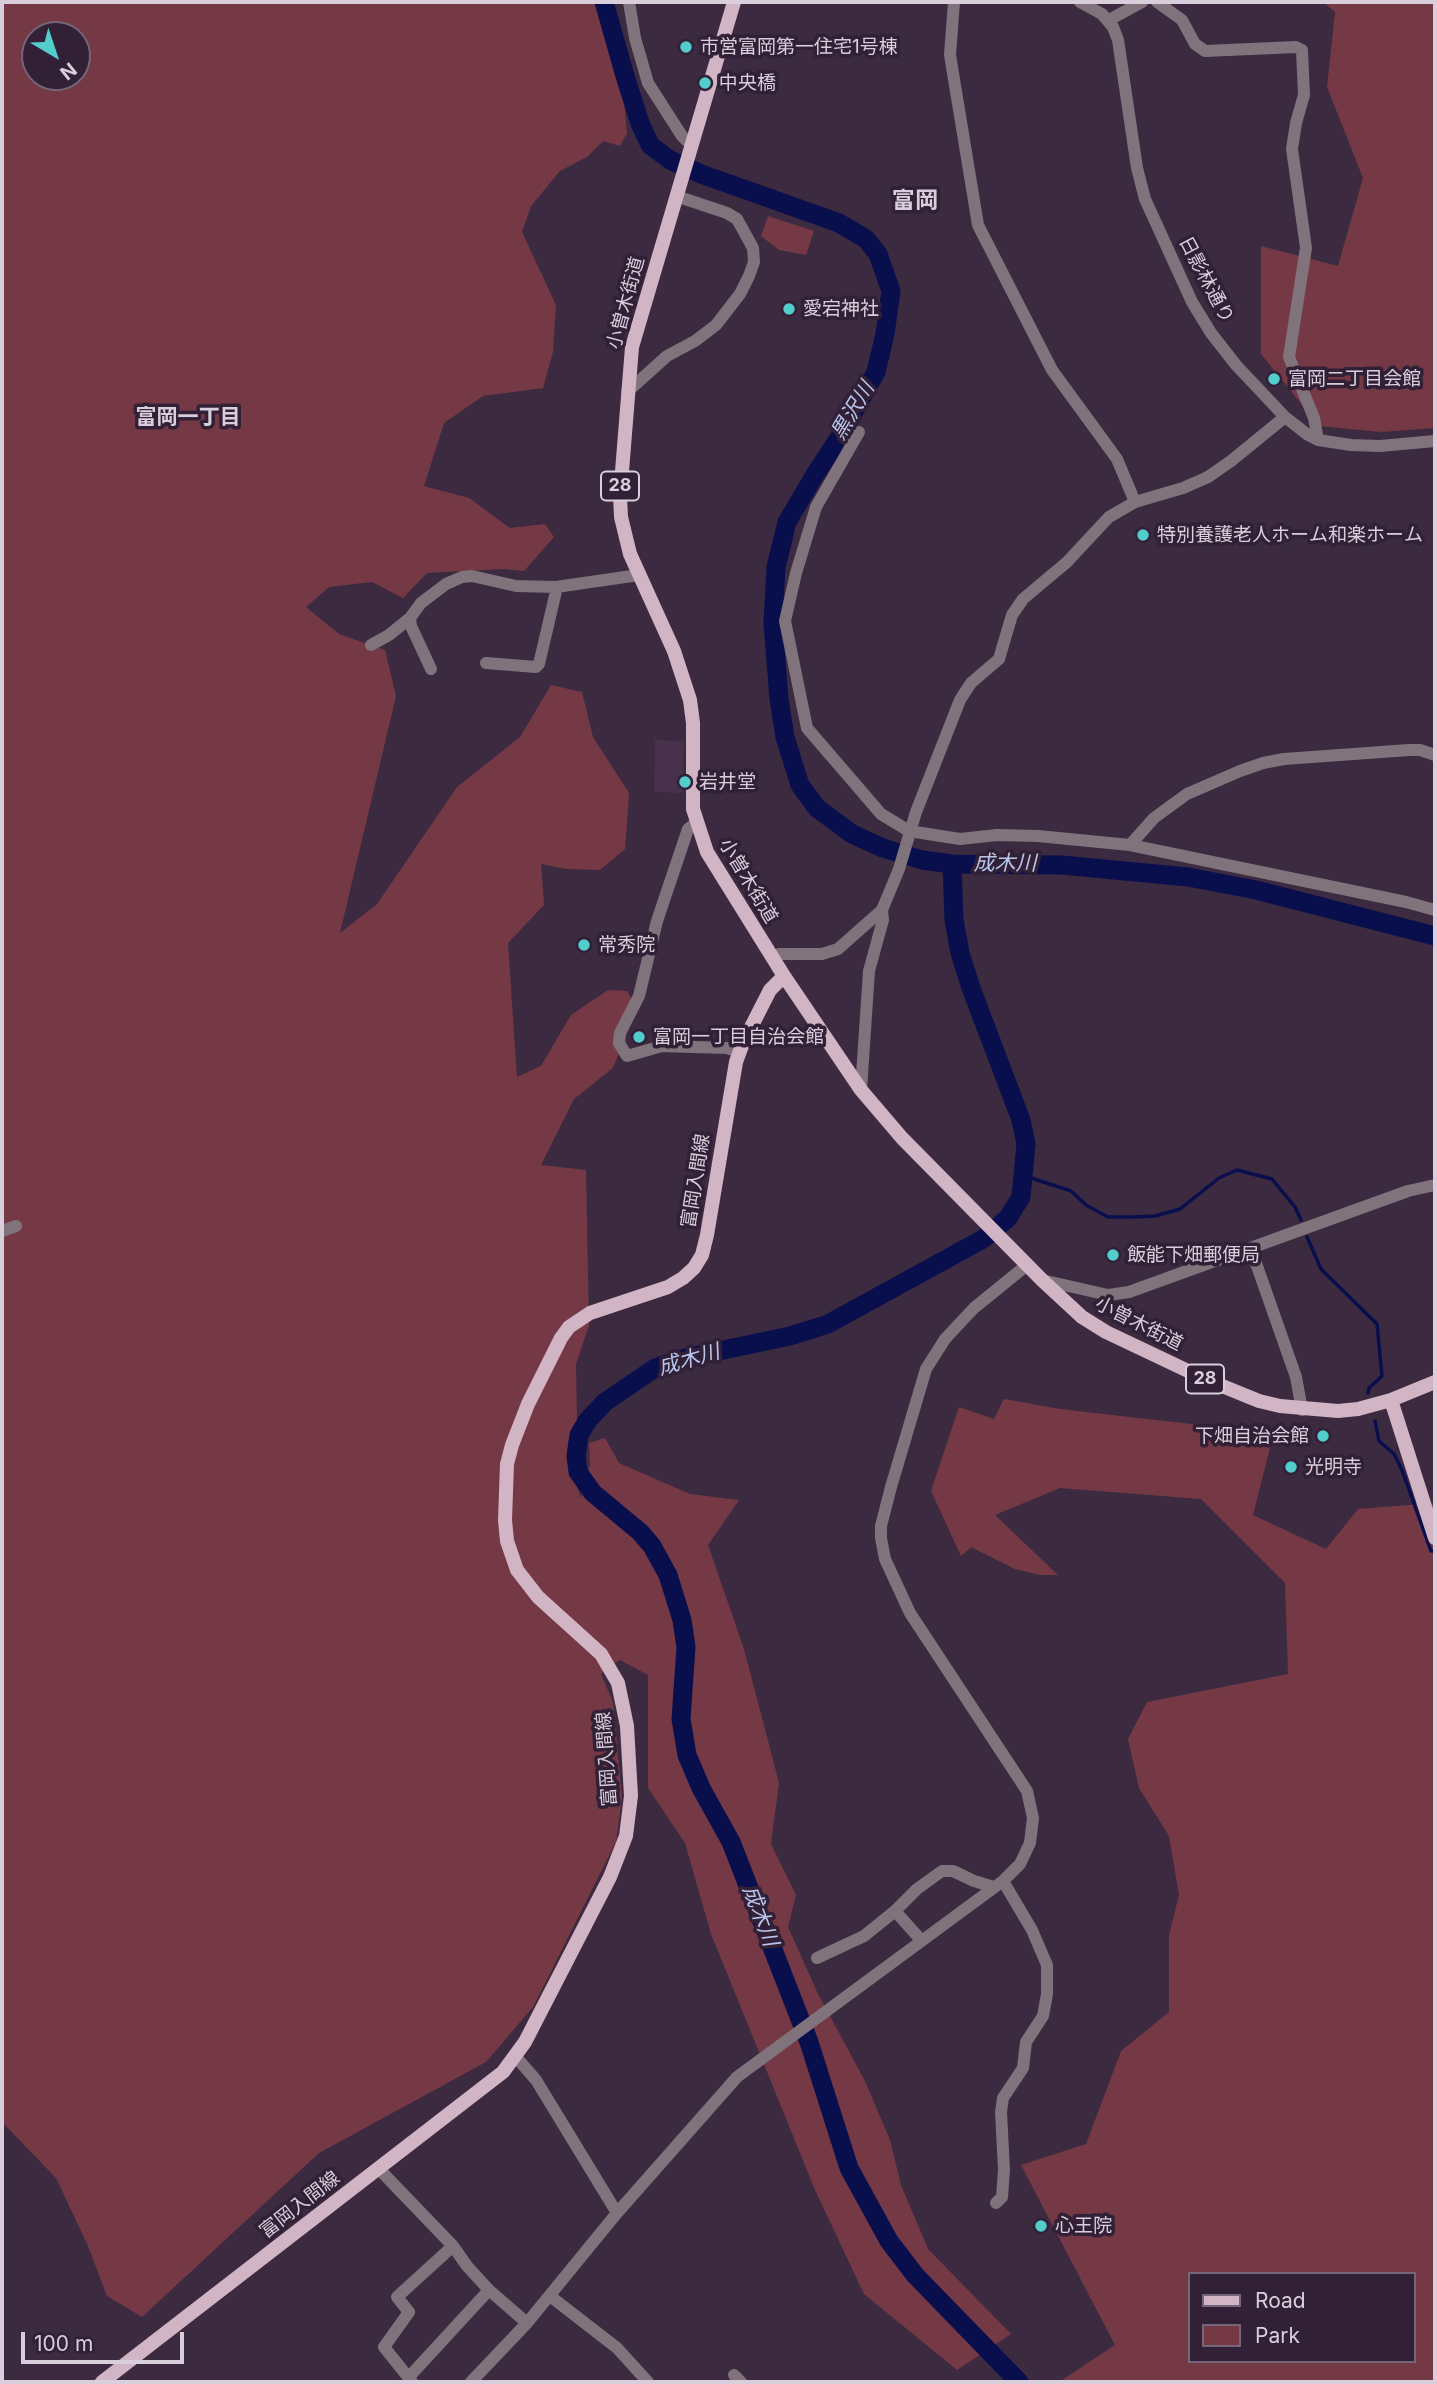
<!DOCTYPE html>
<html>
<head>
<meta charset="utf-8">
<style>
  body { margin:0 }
  #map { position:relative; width:1437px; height:2384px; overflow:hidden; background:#3c2a40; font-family:Inter,sans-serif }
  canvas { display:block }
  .frame { position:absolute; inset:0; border:4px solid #d9cedc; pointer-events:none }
  .legend { position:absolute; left:1188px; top:2272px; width:228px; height:91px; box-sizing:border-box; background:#312036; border:2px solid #746678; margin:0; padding:9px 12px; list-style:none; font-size:21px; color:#d9cedc }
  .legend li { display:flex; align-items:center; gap:14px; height:35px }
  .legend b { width:35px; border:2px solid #746678 }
  .north { position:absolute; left:21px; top:21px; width:70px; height:70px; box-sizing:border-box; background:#312036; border:2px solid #746678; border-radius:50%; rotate:141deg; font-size:19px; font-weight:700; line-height:28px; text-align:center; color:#d9cedc }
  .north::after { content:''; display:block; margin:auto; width:24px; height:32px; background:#52cdcc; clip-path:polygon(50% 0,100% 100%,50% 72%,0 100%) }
  .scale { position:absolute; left:21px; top:2332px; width:163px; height:32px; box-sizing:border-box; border:4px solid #d9cedc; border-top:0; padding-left:9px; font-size:21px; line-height:24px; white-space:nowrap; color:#d9cedc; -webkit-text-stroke:5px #312036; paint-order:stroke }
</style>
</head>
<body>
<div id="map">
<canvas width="1437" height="2384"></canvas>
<div class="frame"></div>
<ul class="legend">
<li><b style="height:9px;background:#d1b5c4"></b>Road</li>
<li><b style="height:19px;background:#753945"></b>Park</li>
</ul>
<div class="north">N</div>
<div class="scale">100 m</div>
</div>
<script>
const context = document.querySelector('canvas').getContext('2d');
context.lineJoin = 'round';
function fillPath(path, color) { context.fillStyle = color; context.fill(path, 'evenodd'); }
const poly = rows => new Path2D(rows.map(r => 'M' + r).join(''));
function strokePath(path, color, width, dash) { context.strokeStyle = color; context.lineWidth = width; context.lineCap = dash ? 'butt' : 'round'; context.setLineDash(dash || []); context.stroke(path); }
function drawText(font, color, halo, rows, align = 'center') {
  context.font = font + ' Inter,"Noto Sans JP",sans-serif'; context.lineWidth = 7; context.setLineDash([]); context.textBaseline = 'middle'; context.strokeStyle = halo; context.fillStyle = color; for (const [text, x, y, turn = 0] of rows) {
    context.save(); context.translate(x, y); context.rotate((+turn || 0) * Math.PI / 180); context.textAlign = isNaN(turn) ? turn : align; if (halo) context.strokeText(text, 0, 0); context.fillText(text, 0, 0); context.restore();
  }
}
fillPath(poly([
  [655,740,684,741,683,793,654,792]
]), '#47314c');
fillPath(poly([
  [2,2,603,2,622,81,627,133,620,146,603,141,587,157,560,171,531,206,522,232,556,305,553,352,543,388,483,396,444,423,424,486,469,498,510,528,545,524,554,537,524,571,503,569,427,573,403,598,372,582,329,587,306,607,339,634,385,650,396,696,340,933,377,904,457,787,520,737,551,685,582,692,593,737,629,793,625,849,600,870,566,869,541,864,544,905,508,943,517,1077,541,1066,571,1015,608,990,627,991,637,1008,613,1068,574,1099,541,1165,586,1170,589,1326,576,1364,577,1419,569,1465,581,1498,590,1464,589,1443,605,1438,619,1463,690,1494,739,1500,708,1545,744,1649,779,1783,771,1844,796,1895,788,1927,818,1994,865,2081,890,2140,901,2185,928,2249,1011,2334,957,2370,864,2294,815,2190,711,1934,685,1843,648,1788,648,1675,620,1660,601,1674,613,1702,622,1798,616,1842,533,2007,486,2062,319,2153,142,2317,107,2296,88,2246,56,2178,2,2122],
  [35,35,77,35,77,77,35,77],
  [1323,2,1435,2,1435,428,1381,432,1319,426,1261,354,1261,246,1338,266,1363,178,1327,87,1335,12],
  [768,216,814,231,806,255,779,250,761,236],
  [1004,1399,1060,1409,1191,1424,1272,1440,1253,1515,1326,1549,1358,1509,1435,1503,1435,2382,1059,2382,1115,2345,1021,2165,1086,2144,1121,2051,1169,2012,1169,1935,1179,1895,1169,1836,1139,1788,1128,1739,1147,1702,1288,1674,1285,1583,1201,1499,1060,1488,995,1515,1058,1575,1040,1575,1015,1569,971,1547,961,1556,931,1491,959,1407,994,1419],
  [1190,2274,1414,2274,1414,2361,1190,2361]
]), '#753945');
strokePath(poly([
  [1025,1176,1071,1191,1086,1205,1108,1217,1135,1217,1155,1216,1180,1209,1219,1178,1237,1170,1272,1179,1295,1207,1301,1220],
  [1307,1237,1321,1269,1377,1324,1382,1376,1369,1388,1368,1393],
  [1375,1421,1379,1441,1394,1454,1402,1470,1431,1551,1433,1551]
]), '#090e4d', 3.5);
strokePath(poly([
  [604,2,625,76,640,123,650,145,670,160,701,174,839,223,866,239,878,254,891,291,885,334,876,372,841,435,816,473,787,522,776,567,773,623,779,699,785,737,800,785,817,808,852,834,883,848,922,860,952,864,1062,865,1188,877,1256,890,1435,936],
  [952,864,954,920,960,953,971,988,1021,1120,1026,1144,1021,1197,1008,1218,983,1239,828,1324,790,1336,685,1358,655,1368,605,1402,588,1420,579,1435,576,1456,578,1472,593,1493,640,1532,652,1546,668,1575,682,1620,686,1647,681,1719,687,1755,701,1788,731,1842,809,2042,849,2168,889,2241,915,2275,1019,2382]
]), '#090e4d', 19);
strokePath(poly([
  [629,2,635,38,648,83,682,136,691,145],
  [954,2,950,55,978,225,1052,370,1117,459,1135,502],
  [1080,2,1102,14,1113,27,1118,40,1137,168,1145,199,1192,302,1211,333,1236,365,1285,417,1308,435,1318,440,1351,445,1380,446,1435,441],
  [1157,2,1182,20,1195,44,1205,51,1296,47,1302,50,1304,95,1296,123,1292,149,1306,248,1289,357,1314,418,1318,440],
  [1109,20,1142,2],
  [627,392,667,356,695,341,716,325,740,294,749,276,754,262,753,248,737,219,727,213,676,196],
  [859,432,816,507,796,573,785,621,807,728,881,814,909,831,960,839,997,835,1038,836,1130,845],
  [410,618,411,626,431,669],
  [371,645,389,635,410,618,421,603,446,584,462,577,472,576,516,586,556,587,639,575],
  [486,663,536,667,539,664,557,587],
  [1435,755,1420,750,1409,750,1284,759,1263,763,1240,771,1187,794,1154,818,1130,845,1406,902,1435,910],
  [696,823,688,829,657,921,639,996,620,1033,619,1043,627,1056,662,1046,727,1048,739,1052],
  [773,958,779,954,822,954,838,949,882,910,899,869,916,812,960,700,971,683,999,659,1012,615,1023,599,1067,562,1109,517,1135,502,1183,488,1208,477,1231,461,1285,417],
  [861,1090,869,971,883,920,882,910],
  [2,1231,16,1226],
  [1251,1249,1296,1377,1302,1410],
  [1042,1280,1108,1295,1129,1292,1408,1191,1435,1185],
  [895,1911,921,1940],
  [817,1958,864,1936,895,1911,917,1889,942,1871,953,1871,974,1881,994,1887],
  [516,2057,536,2080,617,2213],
  [379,2169,453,2246,467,2266,489,2290,527,2323],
  [996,2203,1002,2197,1004,2170,1001,2112,1003,2098,1023,2068,1026,2042,1043,2016,1047,1994,1047,1965,1032,1930,1003,1881],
  [550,2296,617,2348,648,2382],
  [734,2375,741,2382],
  [409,2377,489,2290],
  [412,2382,384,2347,409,2312,397,2297,453,2246],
  [471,2382,527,2323,617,2213,737,2077,1003,1881,1020,1864,1030,1843,1033,1818,1027,1791,910,1613,885,1559,881,1538,881,1526,891,1487,926,1369,945,1339,974,1308,1027,1265]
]), '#81737b', 12);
strokePath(poly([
  [734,2,632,347,620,496,621,517,630,554,674,651,690,700,693,723,693,809,707,852,784,976,861,1090,902,1138,1042,1280,1082,1317,1106,1332,1205,1379,1259,1401,1280,1406,1338,1411,1358,1409,1391,1400,1435,1382],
  [1391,1400,1435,1538],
  [102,2382,503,2072,525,2042,610,1877,626,1836,631,1796,627,1726,618,1683,601,1654,538,1597,517,1570,507,1541,505,1520,507,1464,512,1445,528,1404,561,1338,569,1327,590,1313,668,1287,683,1278,694,1268,702,1255,707,1235,736,1062,743,1043,770,990,784,976]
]), '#d1b5c4', 14);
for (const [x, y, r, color] of [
  [686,47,7,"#52cdcc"],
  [705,83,7,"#52cdcc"],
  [789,309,7,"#52cdcc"],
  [1274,379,7,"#52cdcc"],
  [1143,535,7,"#52cdcc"],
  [685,782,7,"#52cdcc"],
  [584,945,7,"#52cdcc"],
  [639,1037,7,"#52cdcc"],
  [1113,1255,7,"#52cdcc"],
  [1323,1436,7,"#52cdcc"],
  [1291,1467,7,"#52cdcc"],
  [1041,2226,7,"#52cdcc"]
]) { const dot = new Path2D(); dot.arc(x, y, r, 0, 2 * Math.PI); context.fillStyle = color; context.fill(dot); strokePath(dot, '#312036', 2.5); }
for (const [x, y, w] of [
  [620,486,38],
  [1205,1379,38]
]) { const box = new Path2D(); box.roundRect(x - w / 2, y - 14.5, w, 29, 5); context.fillStyle = '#312036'; context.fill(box); strokePath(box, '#d9cedc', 2); }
drawText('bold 18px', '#d9cedc', null, [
  ["28",620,486],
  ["28",1205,1379]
]);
drawText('19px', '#d9cedc', '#312036', [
  ["市営富岡第一住宅1号棟",700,47],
  ["中央橋",719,83],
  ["愛宕神社",803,309],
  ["富岡二丁目会館",1288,379],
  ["特別養護老人ホーム和楽ホーム",1157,535],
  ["岩井堂",699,782],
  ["常秀院",598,945],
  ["富岡一丁目自治会館",653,1037],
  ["飯能下畑郵便局",1127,1255],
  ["下畑自治会館",1309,1436,"right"],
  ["光明寺",1305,1467],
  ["心王院",1055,2226]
], 'left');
drawText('19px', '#d9cedc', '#312036', [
  ["日影林通り",1206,280,62],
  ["小曽木街道",626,303,-75],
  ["小曽木街道",748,881,59],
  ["富岡入間線",696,1181,-81],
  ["小曽木街道",1139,1324,27],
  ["富岡入間線",607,1759,-94],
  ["富岡入間線",300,2205,-38]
]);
drawText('italic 21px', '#b8c6ed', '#312036', [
  ["黒沢川",853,411,-59],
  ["成木川",1005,864],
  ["成木川",689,1360,-16],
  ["成木川",760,1916,69]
]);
drawText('bold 21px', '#d9cedc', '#312036', [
  ["富岡一丁目",188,418]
]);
drawText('bold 23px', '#d9cedc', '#312036', [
  ["富岡",915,201]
]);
</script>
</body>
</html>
